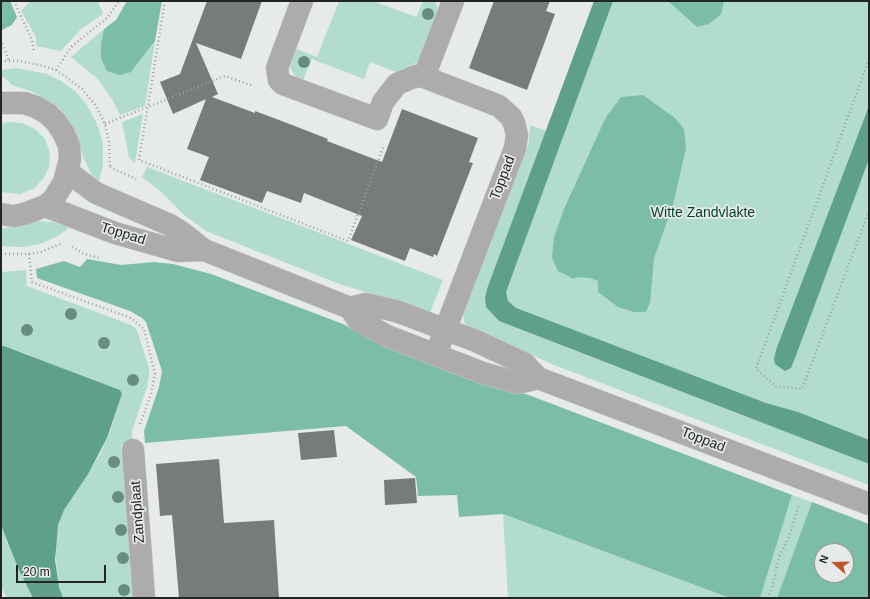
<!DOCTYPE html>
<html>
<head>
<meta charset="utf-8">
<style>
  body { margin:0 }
  #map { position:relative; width:870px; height:599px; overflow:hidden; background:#e6ebe9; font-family:Arial,sans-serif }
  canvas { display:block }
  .frame { position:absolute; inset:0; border:2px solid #232424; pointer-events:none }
  .north { position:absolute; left:814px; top:543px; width:40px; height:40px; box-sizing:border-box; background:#e6ebe9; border:1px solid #989b9a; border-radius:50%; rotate:290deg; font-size:11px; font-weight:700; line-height:16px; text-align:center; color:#232424 }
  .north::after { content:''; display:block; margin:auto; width:14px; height:18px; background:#bd552d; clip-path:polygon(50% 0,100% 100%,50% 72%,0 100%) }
  .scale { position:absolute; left:16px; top:565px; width:90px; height:18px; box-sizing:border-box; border:2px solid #232424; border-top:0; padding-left:5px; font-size:12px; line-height:14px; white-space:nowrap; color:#232424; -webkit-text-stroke:3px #e6ebe9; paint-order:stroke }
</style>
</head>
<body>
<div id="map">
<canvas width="870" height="599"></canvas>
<div class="frame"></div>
<div class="north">N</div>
<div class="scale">20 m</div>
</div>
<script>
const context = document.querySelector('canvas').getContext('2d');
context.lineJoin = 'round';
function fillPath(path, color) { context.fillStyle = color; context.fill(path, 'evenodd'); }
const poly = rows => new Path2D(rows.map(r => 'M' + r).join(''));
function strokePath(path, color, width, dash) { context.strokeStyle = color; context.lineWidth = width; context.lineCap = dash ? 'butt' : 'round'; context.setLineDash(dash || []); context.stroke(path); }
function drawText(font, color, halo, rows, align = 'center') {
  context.font = font + ' Arial,sans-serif'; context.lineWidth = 3.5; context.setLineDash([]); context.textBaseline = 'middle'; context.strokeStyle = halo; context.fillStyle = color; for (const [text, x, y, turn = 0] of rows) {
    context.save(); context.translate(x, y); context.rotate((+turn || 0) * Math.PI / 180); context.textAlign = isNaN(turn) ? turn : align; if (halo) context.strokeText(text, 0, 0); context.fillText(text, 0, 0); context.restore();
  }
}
fillPath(poly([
  [30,1,98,1,103,14,81,29,61,51,36,46,36,37,21,11],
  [339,1,373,1,416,17,423,1,434,1,437,6,438,12,418,62,396,72,370,62,364,79,312,59,303,80,296,77,290,67,296,49,317,57],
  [604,1,869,1,869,456,503,314,494,294],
  [104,29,101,43,131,72,155,41,145,106,120,115,113,101,98,79,71,57],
  [16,68,47,74,61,81,75,91,87,105,97,124,103,143,103,165,99,181,91,174,83,157,76,132,67,117,59,108,33,92,12,85,1,75,1,70],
  [143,114,135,163,129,158,122,122],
  [8,122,22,123,35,129,45,139,50,153,49,167,43,179,33,189,20,194,1,192,1,124],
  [530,125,546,131,485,298,499,321,869,464,869,485,554,365,465,325,463,314,529,142],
  [147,167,443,280,430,313,400,302,342,285,206,231,184,215,160,191,142,177],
  [37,221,54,222,68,227,67,230,54,238,40,244,23,247,1,246,1,229],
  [26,270,27,286,131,325,137,330,149,368,149,375,147,387,132,431,132,443,121,445,133,598,63,598,59,587,55,551,58,525,64,510,100,454,110,432,122,394,120,390,13,349,1,347,1,272],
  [792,495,812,502,777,598,760,598],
  [503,514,730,598,508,598],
  [1,525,18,568,33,598,7,598,1,586]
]), '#b2ddcc');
fillPath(poly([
  [1,1,10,1,17,17,12,25,2,30],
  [127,1,162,1,155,41,131,72,120,75,107,71,101,58,101,43,104,29,116,20],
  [668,1,724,1,721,14,709,24,697,27],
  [643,95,675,118,684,129,686,148,673,205,654,258,650,303,646,312,634,312,618,307,598,292,598,281,590,278,576,277,574,279,558,271,552,258,554,237,564,209,606,117,621,97],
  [87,259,121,265,154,262,173,264,211,274,343,324,378,343,481,382,526,394,792,495,760,598,730,598,503,514,459,517,457,495,418,496,416,477,346,426,145,443,144,431,159,387,162,371,146,322,142,318,130,311,37,278,36,269,64,261,80,267],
  [812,502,869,524,869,598,777,598],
  [822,551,846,551,846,575,822,575]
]), '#7cbea5');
fillPath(poly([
  [594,1,613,1,506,292,508,301,516,308,766,403,798,412,869,440,869,464,499,321,486,307,485,298,487,289],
  [869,106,869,159,795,358,791,368,785,371,775,364,774,359,776,350],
  [4,346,120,390,122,394,107,438,88,474,64,510,58,525,55,560,59,587,63,598,33,598,18,568,1,525,1,347]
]), '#5ea088');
fillPath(poly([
  [207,1,262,1,241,59,196,43,218,94,212,97,255,113,255,111,287,123,328,139,327,141,382,162,402,109,478,138,469,162,473,163,437,256,434,254,433,257,410,248,405,261,351,240,362,216,304,193,301,203,267,191,262,203,200,180,209,157,187,149,206,99,173,114,160,82,180,74],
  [494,1,550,1,546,11,555,14,527,90,469,68],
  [334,430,337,457,301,460,298,433],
  [219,459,224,523,274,520,279,598,179,598,172,515,160,516,156,464],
  [415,478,417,503,385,505,384,480]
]), '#777b7a');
const minor = poly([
  [302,1,277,68,279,80,283,84,377,119,383,102,397,84,416,76,424,77,499,106,511,117,514,123,517,135,515,148,436,354],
  [424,77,453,1],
  [1,103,24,103,36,107,48,114,57,123,64,134,69,146,70,159,64,182,53,200,45,206,24,214,14,216,1,214],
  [68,172,96,193,170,225,184,234,204,250,350,308,358,320,387,336,483,373,518,383,538,378],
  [45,206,115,233,178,251,204,250],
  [350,308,365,304,396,311,476,341,525,364,538,378,869,504],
  [133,450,144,598]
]);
strokePath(minor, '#c3c7c6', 23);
strokePath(poly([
  [14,1,32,40,34,51],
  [165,1,139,160,348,241,384,145],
  [1,40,9,61],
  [869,59,756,369,775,386,802,389,869,211],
  [1,61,20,61,44,66,56,70,82,89,96,106,105,124,109,142,110,169],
  [56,70,71,47,107,18,119,1],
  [105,124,225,76,250,85,253,84],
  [110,167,136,179],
  [72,247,82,253,99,258],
  [1,254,29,254,41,252,62,243],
  [29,254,32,282,131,318,144,329,155,374,151,394,140,424],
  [767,598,772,588,779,557,789,537,799,505]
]), '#9ca09f', 2.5, [1, 3]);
strokePath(minor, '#aeacab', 22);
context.fillStyle = '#698c82';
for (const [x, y] of [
  [428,14],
  [304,62],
  [71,314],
  [27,330],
  [104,343],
  [133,380],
  [114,462],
  [118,497],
  [121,530],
  [123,558],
  [124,590]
]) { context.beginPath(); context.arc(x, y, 6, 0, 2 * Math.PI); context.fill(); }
drawText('14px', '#232424', '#e6ebe9', [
  ["Toppad",503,178,-69],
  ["Toppad",123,234,17],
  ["Toppad",703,440,21],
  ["Zandplaat",138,512,-94]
]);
drawText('14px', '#023e2e', '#e6ebe9', [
  ["Witte Zandvlakte",703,213]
]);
</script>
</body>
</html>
